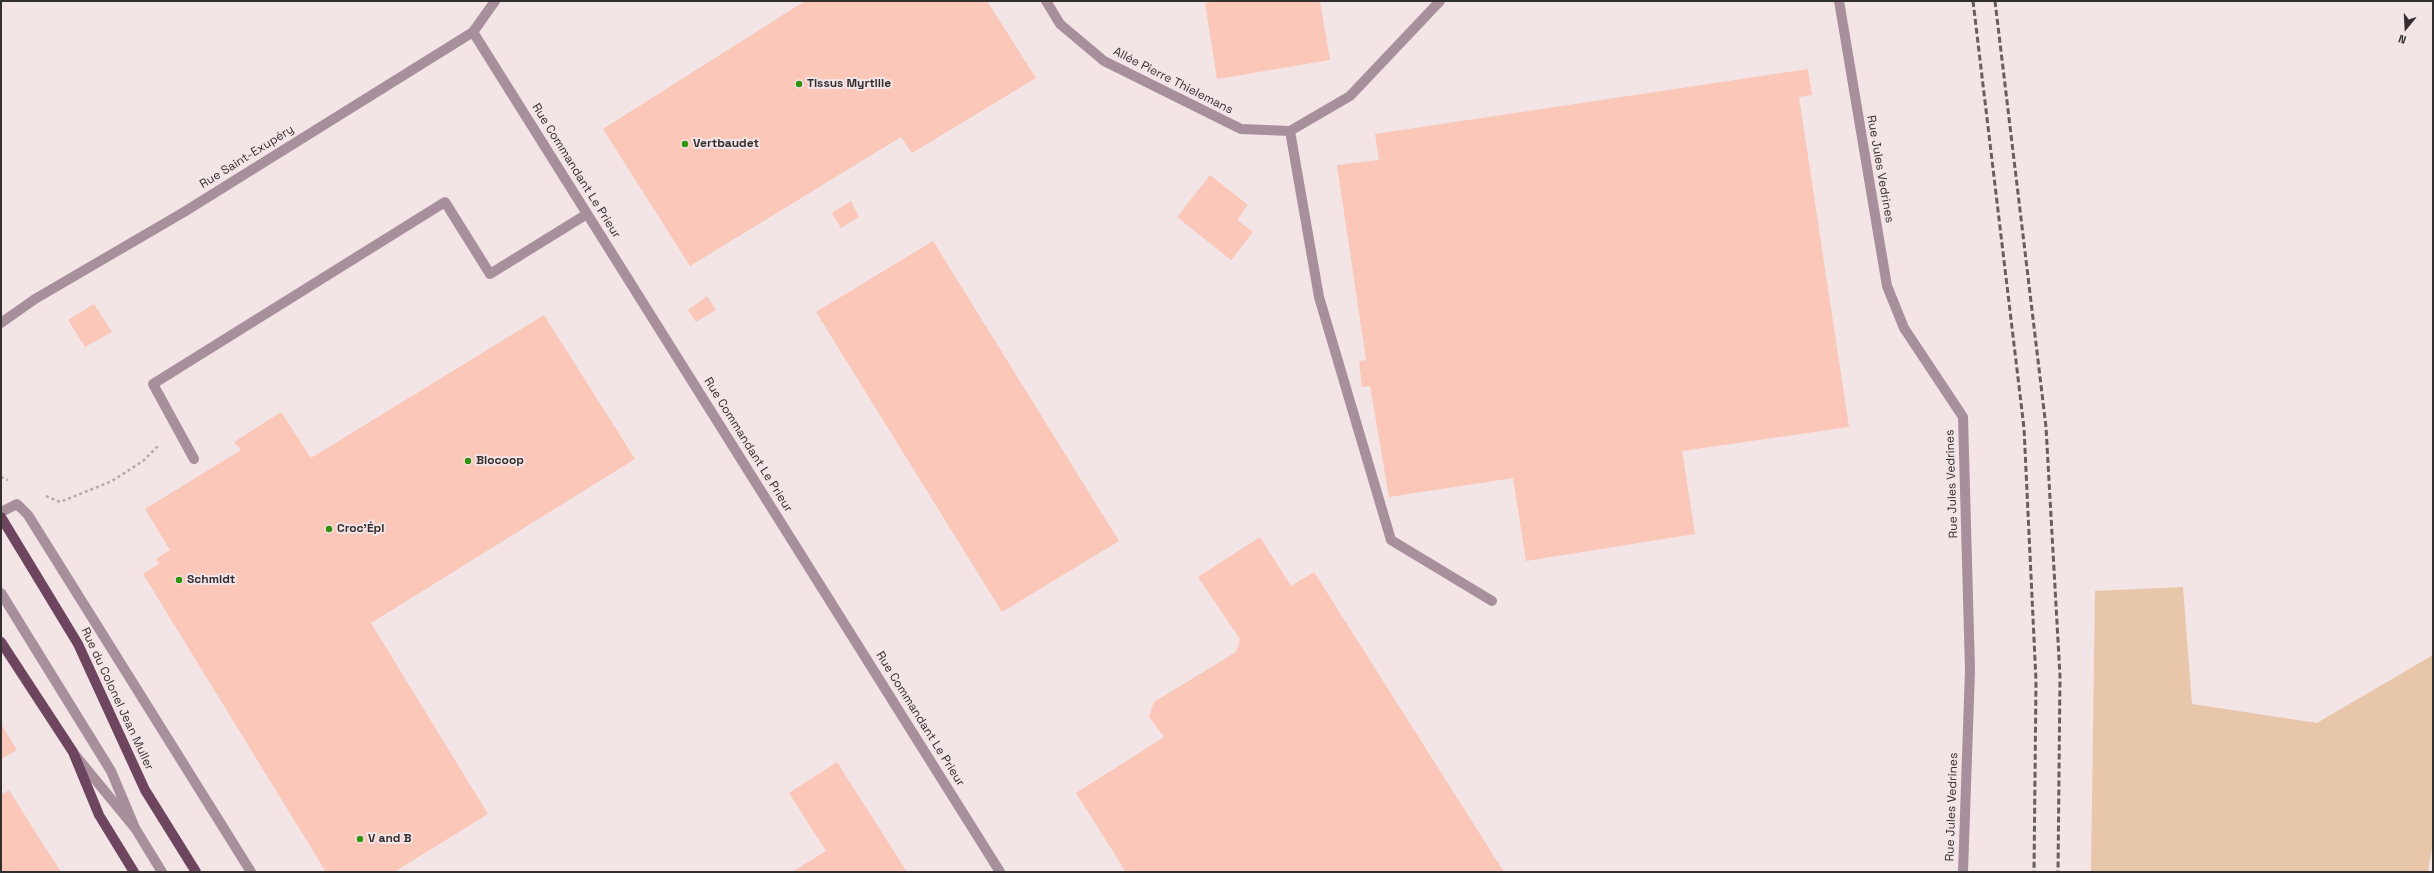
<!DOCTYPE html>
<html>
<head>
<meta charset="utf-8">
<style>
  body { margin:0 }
  #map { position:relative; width:2434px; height:873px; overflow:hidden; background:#f3e4e6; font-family:"Space Grotesk",sans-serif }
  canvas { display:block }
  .frame { position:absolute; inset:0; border:2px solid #342f2f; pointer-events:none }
  .north { position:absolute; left:2386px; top:8px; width:40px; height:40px; -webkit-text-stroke:3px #f3e4e6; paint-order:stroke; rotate:198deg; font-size:11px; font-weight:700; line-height:16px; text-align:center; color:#342f2f }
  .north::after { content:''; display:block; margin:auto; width:14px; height:18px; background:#342f2f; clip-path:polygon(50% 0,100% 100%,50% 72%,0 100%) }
</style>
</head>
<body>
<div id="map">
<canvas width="2434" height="873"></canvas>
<div class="frame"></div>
<div class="north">N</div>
</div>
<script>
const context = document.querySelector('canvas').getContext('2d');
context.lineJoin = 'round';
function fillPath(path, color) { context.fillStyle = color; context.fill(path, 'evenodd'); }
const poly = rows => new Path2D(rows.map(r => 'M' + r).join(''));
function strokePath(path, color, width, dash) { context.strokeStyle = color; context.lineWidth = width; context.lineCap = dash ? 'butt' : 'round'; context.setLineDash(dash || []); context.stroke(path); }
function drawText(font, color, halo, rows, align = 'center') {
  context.font = font + ' "Space Grotesk",sans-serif'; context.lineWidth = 4; context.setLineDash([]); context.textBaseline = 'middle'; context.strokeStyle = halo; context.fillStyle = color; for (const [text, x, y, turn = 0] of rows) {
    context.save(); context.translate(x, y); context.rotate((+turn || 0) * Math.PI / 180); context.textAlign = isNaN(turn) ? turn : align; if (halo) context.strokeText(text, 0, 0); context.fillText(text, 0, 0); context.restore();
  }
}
fillPath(poly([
  [2183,587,2192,704,2317,723,2433,655,2433,841,2428,872,2091,872,2095,591]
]), '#e7c6aa');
fillPath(poly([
  [805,1,987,1,1036,78,912,153,901,137,690,266,603,129],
  [1217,1,1320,1,1330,60,1217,79,1205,3],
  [1808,69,1812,95,1799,97,1849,427,1682,451,1695,534,1526,561,1513,478,1389,497,1370,386,1362,387,1359,361,1366,360,1337,165,1379,160,1375,134],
  [1210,175,1248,205,1237,220,1253,232,1231,260,1177,217],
  [851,201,859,217,841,228,832,213],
  [933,241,1119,541,1002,612,816,312],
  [707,296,716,310,696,322,688,310],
  [94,304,112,332,85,347,68,320],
  [544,315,635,459,371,623,488,814,394,872,326,872,143,574,159,564,156,559,170,550,145,509,241,450,234,442,281,412,311,458],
  [1260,537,1291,586,1314,572,1504,872,1126,872,1076,793,1164,737,1149,717,1154,702,1236,652,1240,639,1198,577],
  [1,724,17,750,1,759],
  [837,762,907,872,792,872,826,851,789,793],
  [9,790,34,830,61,872,2,872,1,870,1,795]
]), '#fac7b9');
strokePath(poly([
  [1,477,8,480],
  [46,496,60,502,112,481,143,461,159,445]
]), '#b6aaab', 2.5, [3, 3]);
strokePath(poly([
  [1046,1,1060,24,1104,61,1241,129,1290,131,1350,96,1440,1],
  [1839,1,1887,286,1904,328,1963,417,1970,670,1963,872],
  [473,32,1000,872],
  [1290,131,1319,297,1391,540,1492,601],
  [1,323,35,299,184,212,473,32,495,1],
  [194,459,153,384,445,202,490,274,587,214],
  [1,512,17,504,28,515,251,872],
  [1,593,111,771,135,828],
  [75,755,135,828,162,872]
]), '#a78f9c', 10);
strokePath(poly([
  [1,517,78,644,145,790,196,872],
  [1,642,73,752,99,815,134,872]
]), '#6e455e', 10);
strokePath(poly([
  [1973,1,2024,428,2036,681,2034,872],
  [1995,1,2046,427,2060,676,2058,872]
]), '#665e5f', 3, [6, 3]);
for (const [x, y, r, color] of [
  [799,84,4,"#32920e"],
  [685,144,4,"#32920e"],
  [468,461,4,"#32920e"],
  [329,529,4,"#32920e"],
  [179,580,4,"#32920e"],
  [360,839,4,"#32920e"]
]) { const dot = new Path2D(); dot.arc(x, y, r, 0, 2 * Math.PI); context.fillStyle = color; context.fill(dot); strokePath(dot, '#f3e4e6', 1.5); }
drawText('12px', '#342f2f', '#f3e4e6', [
  ["Allée Pierre Thielemans",1173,81,27],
  ["Rue Saint-Exupéry",247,157,-32],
  ["Rue Jules Vedrines",1880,169,80],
  ["Rue Commandant Le Prieur",576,171,58],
  ["Rue Commandant Le Prieur",748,445,58],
  ["Rue Jules Vedrines",1952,484,-92],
  ["Rue du Colonel Jean Muller",117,699,65],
  ["Rue Commandant Le Prieur",920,719,58],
  ["Rue Jules Vedrines",1952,807,-88]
]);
drawText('bold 12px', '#342f2f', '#f3e4e6', [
  ["Tissus Myrtille",807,84],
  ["Vertbaudet",693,144],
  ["Biocoop",476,461],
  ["Croc'Épi",337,529],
  ["Schmidt",187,580],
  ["V and B",368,839]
], 'left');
</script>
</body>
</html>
